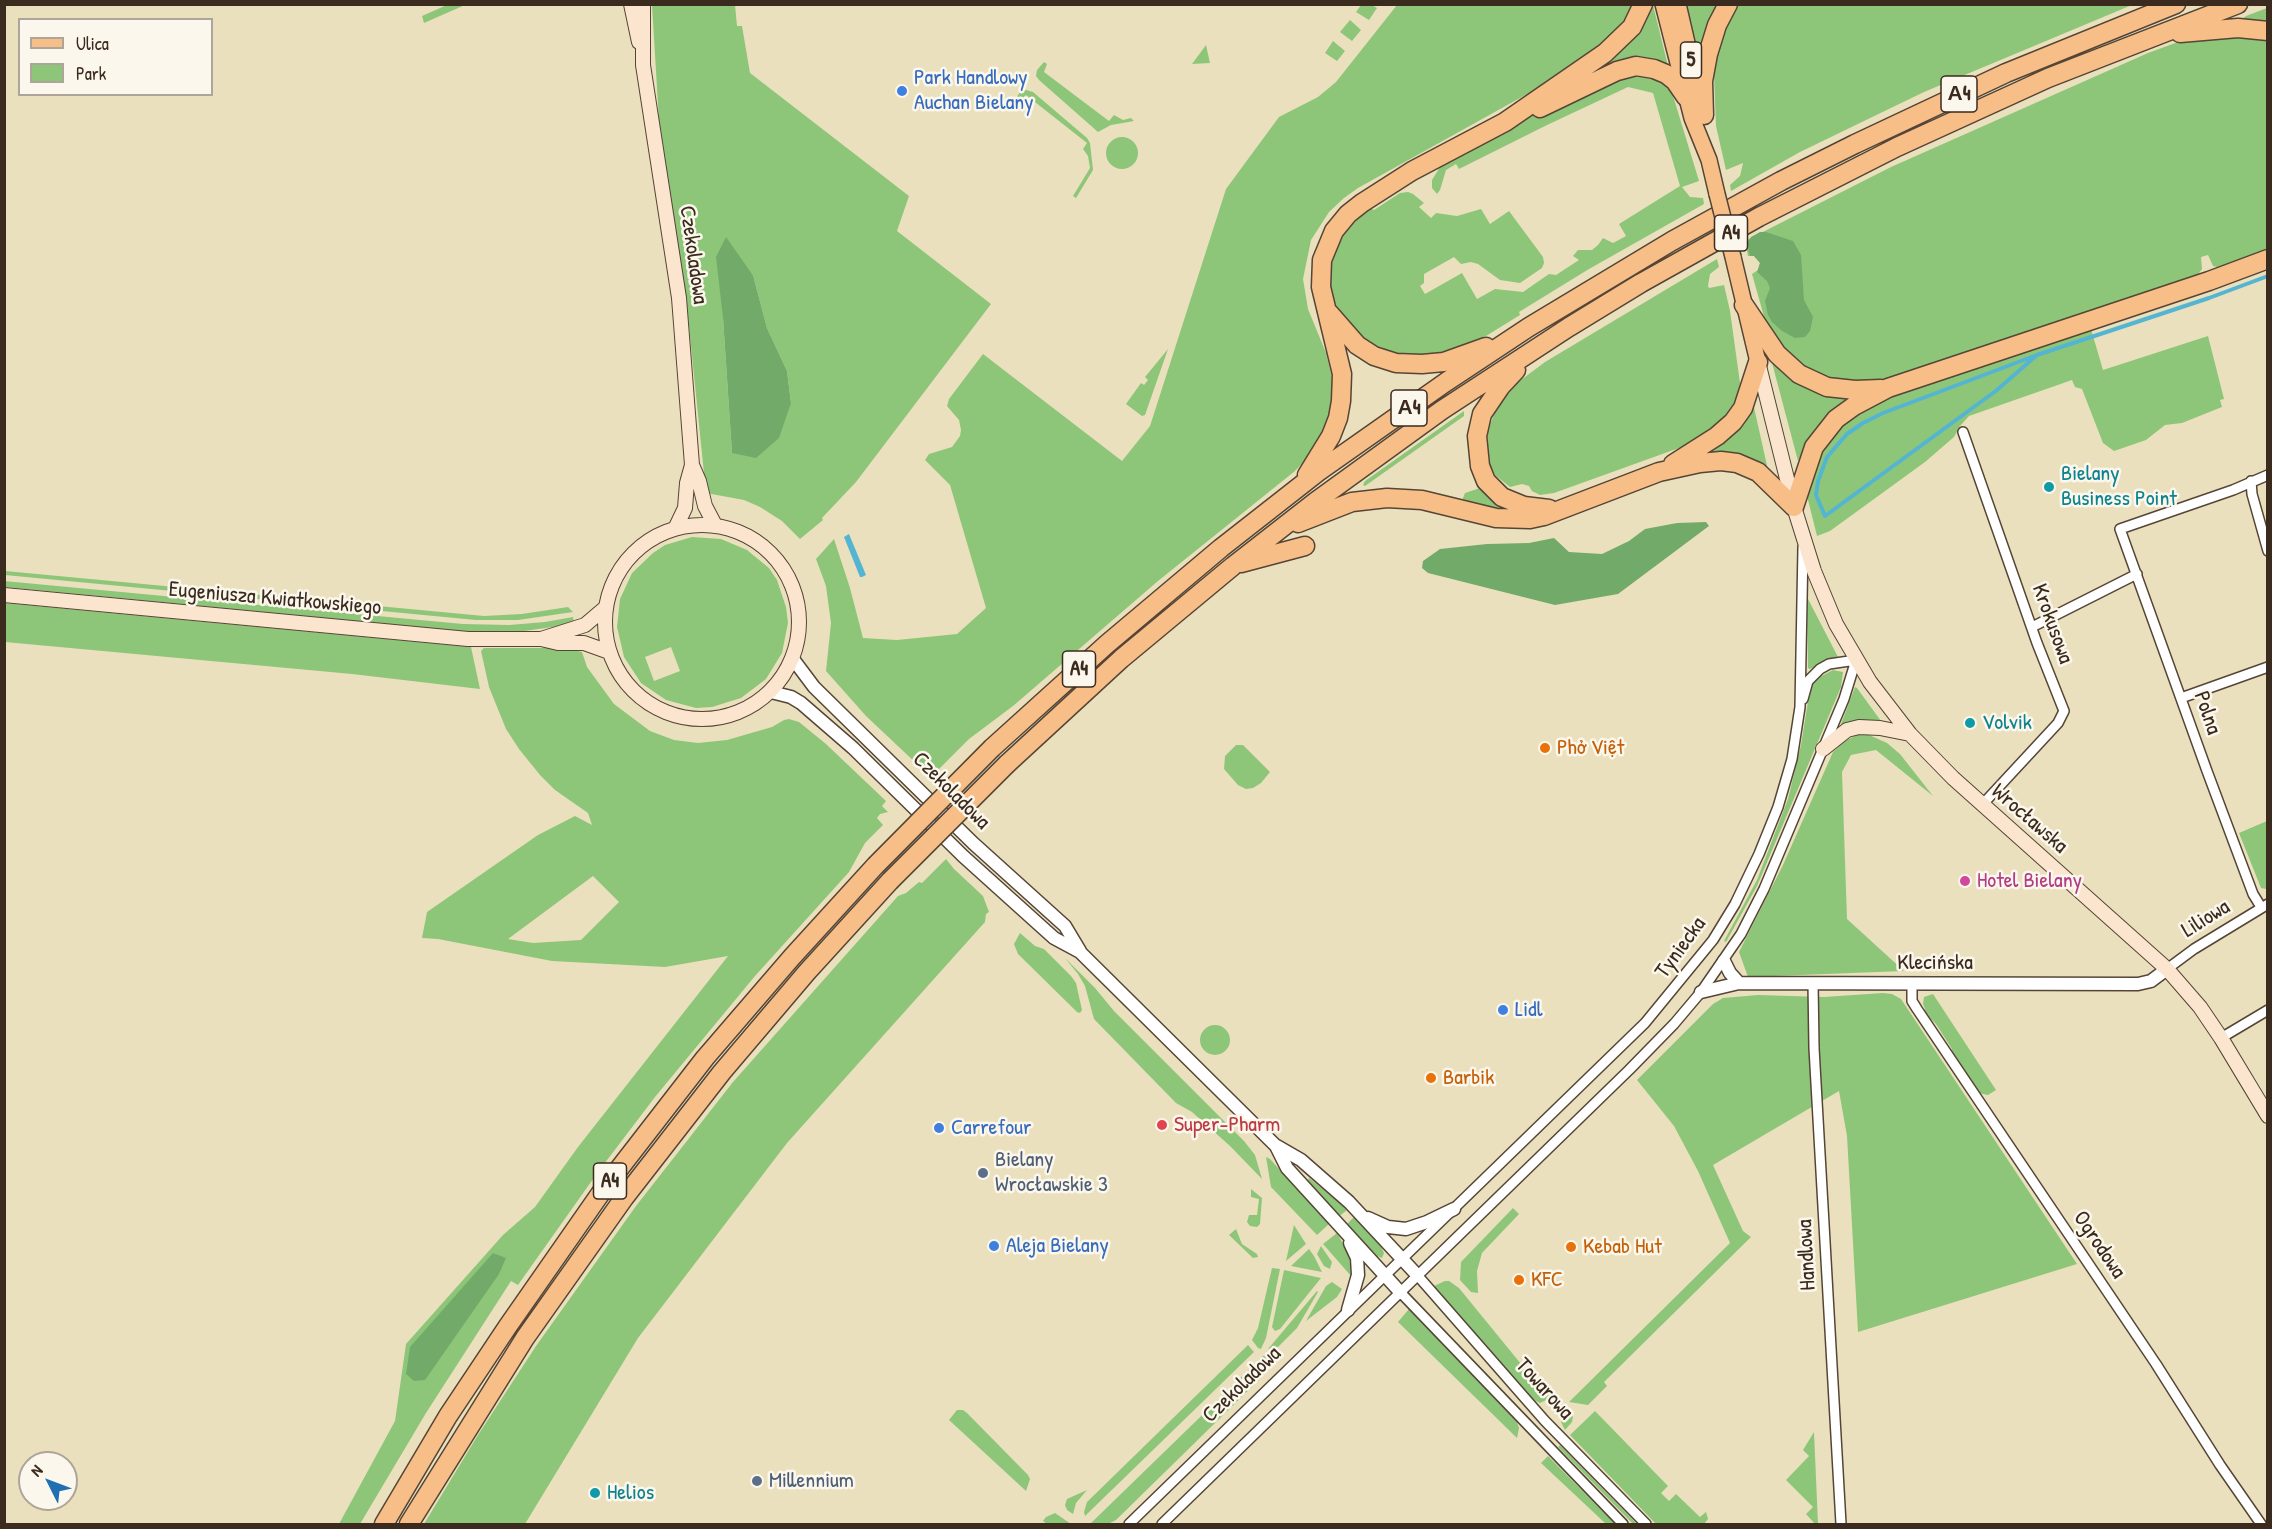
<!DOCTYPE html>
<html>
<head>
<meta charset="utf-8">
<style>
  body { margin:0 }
  #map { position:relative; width:2272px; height:1529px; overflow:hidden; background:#ebe0bd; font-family:"Patrick Hand",sans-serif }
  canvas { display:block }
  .frame { position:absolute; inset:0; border:6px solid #3b2a1e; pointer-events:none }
  .legend { position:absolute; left:18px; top:18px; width:195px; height:78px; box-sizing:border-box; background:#fbf7ec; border:2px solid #aea59a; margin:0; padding:8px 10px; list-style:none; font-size:18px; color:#3b2a1e }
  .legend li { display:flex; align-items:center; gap:12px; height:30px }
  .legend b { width:30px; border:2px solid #aea59a }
  .north { position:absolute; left:18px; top:1451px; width:60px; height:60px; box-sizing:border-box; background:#fbf7ec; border:2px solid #aea59a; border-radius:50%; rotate:312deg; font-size:16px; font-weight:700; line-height:24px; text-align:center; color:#3b2a1e }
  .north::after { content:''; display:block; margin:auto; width:21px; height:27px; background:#1f6fb2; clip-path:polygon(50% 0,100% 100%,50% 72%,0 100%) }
</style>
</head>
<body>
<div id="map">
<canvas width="2272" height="1529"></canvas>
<div class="frame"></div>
<ul class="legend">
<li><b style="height:8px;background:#f7be88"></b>Ulica</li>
<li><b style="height:16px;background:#8dc679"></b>Park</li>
</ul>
<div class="north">N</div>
</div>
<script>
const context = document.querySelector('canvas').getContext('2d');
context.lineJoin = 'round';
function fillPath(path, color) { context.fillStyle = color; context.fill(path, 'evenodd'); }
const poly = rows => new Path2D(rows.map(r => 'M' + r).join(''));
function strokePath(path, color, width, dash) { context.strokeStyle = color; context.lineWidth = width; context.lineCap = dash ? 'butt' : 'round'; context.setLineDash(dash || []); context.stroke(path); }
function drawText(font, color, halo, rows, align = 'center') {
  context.font = font + ' "Patrick Hand",sans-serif'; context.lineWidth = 5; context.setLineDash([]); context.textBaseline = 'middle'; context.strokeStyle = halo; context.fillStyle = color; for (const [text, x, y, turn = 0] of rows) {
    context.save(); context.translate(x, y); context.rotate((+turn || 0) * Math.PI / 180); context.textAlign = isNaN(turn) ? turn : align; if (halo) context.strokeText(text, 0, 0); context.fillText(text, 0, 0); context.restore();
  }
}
fillPath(poly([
  [447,5,465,5,424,23,422,16],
  [652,5,735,5,737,26,742,26,750,73,909,196,897,231,991,304,856,482,822,518,823,520,800,539,782,521,760,507,744,500,706,493,686,297,659,121],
  [726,238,753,275,767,328,787,371,791,403,732,453,723,318],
  [1361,5,1372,5,1377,8,1369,20,1356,12],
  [1397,5,1635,5,1630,15,1609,41,1556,78,1358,188,1344,198,1329,212,1311,240,1303,279,1308,309,1326,353,1333,382,1330,414,1323,434,1312,453,1295,471,1158,581,1013,706,969,739,929,779,918,765,866,716,826,671,831,623,826,586,816,559,834,539,850,588,863,638,897,640,957,634,986,608,950,485,925,460,929,454,952,447,960,436,961,430,959,420,947,406,949,399,983,354,1122,461,1150,426,1226,189,1279,117,1318,97,1336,82],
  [1650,5,1653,5,1668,66,1592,75,1591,71],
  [1685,5,1723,5,1698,62],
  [1738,5,2132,5,1924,92,1800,152,1731,191,1730,185,1740,176,1743,163,1726,170,1716,126,1714,75,1717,56,1725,29],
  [2267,8,2267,21,2242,19,2246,16],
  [1350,20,1361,30,1352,41,1340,32],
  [2267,35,2267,250,2221,268,2213,266,2208,255,2201,257,2202,269,2197,276,1898,377,1866,384,1825,380,1791,360,1765,320,1752,274,1758,270,1760,263,1754,256,1748,256,1745,241,1891,167,2148,53,2178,42,2200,37],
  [1333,41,1345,51,1337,61,1325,53],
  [1206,45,1210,63,1192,64],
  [1044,62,1047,64,1044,72,1109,121,1114,115,1123,120,1131,118,1134,121,1111,125,1098,132,1039,80,1036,76,1037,70],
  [1637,70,1666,82,1674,99,1699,181,1682,187,1690,197,1703,198,1704,204,1589,269,1519,312,1520,315,1486,336,1423,360,1372,351,1339,316,1331,288,1331,266,1336,249,1344,235,1359,217,1370,208,1374,210,1400,193,1408,192,1413,194,1424,203,1419,207,1431,218,1436,213,1457,216,1481,209,1490,224,1509,211,1543,257,1544,263,1542,268,1520,283,1500,280,1478,264,1471,262,1461,264,1454,257,1424,274,1424,283,1420,286,1425,294,1462,273,1477,299,1495,289,1523,292,1549,274,1556,275,1579,260,1573,256,1578,250,1592,250,1598,245,1603,238,1613,243,1626,236,1619,224,1680,186,1653,93,1628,87,1545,126,1459,169,1456,164,1446,170,1440,190,1437,194,1432,188,1432,180,1440,167,1534,114],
  [1026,90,1033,92,1087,138,1090,143,1093,170,1076,198,1073,196,1090,168,1088,156,1083,149,1087,143,1026,95,1020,101,1016,98,1021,91],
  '1106 153a16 16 0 1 1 32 0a16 16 0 1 1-32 0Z',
  [1717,259,1719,267,1710,274,1708,286,1709,288,1724,285,1730,311,1740,383,1738,395,1733,408,1720,423,1696,440,1679,448,1554,493,1540,495,1532,491,1529,486,1522,484,1510,487,1495,475,1486,458,1486,436,1496,409,1517,383,1545,362],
  [2091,329,2103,370,2208,336,2224,399,2220,400,2222,407,2182,423,2165,425,2146,440,2114,451,2103,443,2082,389,2075,387,2072,380,1969,416,1960,426,1954,437,1925,462,1830,531,1817,536,1808,500,1808,486,1813,463,1838,426,1878,402],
  [1168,349,1145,415,1142,416,1126,404,1141,383,1144,385,1148,380,1145,377],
  [1771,359,1857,396,1825,419,1812,435,1798,461],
  [1753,403,1768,470,1699,454],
  [1464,411,1464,416,1365,486,1363,485,1365,481],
  [1480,488,1493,501,1513,513,1461,503,1465,493],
  [692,537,721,539,747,550,769,568,777,580,786,607,788,623,782,653,766,679,741,698,712,707,696,708,666,700,641,683,624,657,617,627,620,599,632,573,653,553,665,545],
  [671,647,680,671,654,681,645,657],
  [5,571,484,616,522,614,568,607,573,612,518,620,476,620,5,575],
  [4,581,463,624,509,625,545,622,573,617,574,624,517,632,473,632,5,587],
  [1807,597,1838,657,1810,669,1808,668],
  [4,603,471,647,480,689,352,674,5,642],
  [484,648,578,648,578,651,582,652,587,667,614,704,650,731,674,740,698,743,727,740,772,727,784,720,789,719,799,722,826,744,886,801,882,806,888,812,880,814,877,818,883,825,865,843,849,872,755,976,655,1097,598,1172,518,1285,511,1281,426,1413,360,1524,339,1524,395,1421,406,1344,503,1235,535,1207,578,1147,728,956,665,967,552,961,438,939,422,938,427,912,538,835,575,816,592,825,588,813,555,790,540,775,519,749,506,729,489,687,481,651],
  [593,876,619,902,581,940,533,943,508,939],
  [1833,670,1843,672,1841,687,1757,886,1726,942,1724,941,1757,880,1788,799,1801,745,1810,689,1816,679],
  [1855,687,1857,688,1881,721,1863,720,1844,725,1841,724],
  [1857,735,1869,735,1887,743,1900,754,1933,796,1876,750,1851,755,1842,772,1847,919,1904,971,1748,977,1739,952,1783,865,1833,752,1845,741],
  [1236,745,1243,745,1270,772,1261,783,1253,788,1246,789,1238,785,1224,769,1225,756],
  [2267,821,2268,889,2266,889,2261,888,2239,833],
  [946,859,954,869,983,896,989,912,986,914,985,922,787,1143,638,1338,525,1524,424,1524,478,1435,536,1346,636,1206,733,1082,898,896,906,893,919,882,922,883],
  [1020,933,1035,946,1044,949,1071,976,1076,983,1082,1010,1080,1013,1077,1012,1018,954,1014,944],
  [1065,958,1095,988,1114,1011,1244,1141,1255,1155,1262,1179,1230,1146,1192,1112,1176,1103,1094,1019,1085,986,1078,974],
  [1883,993,1892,994,1901,999,2077,1264,1858,1332,1847,1136,1839,1091,1713,1165,1743,1231,1751,1237,1604,1382,1607,1386,1588,1405,1569,1402,1730,1243,1698,1171,1674,1126,1637,1080,1713,1004,1723,998,1758,995,1824,997],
  [1933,994,1996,1090,1988,1095,1978,1093,1950,1051,1952,1049,1936,1024,1923,1011,1925,1009,1923,1004,1924,997],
  '1200 1040a15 15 0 1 1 30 0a15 15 0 1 1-30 0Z',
  [1266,1157,1270,1159,1329,1224,1317,1235,1271,1187],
  [1309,1178,1347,1209,1346,1211,1338,1217,1307,1182],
  [1251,1189,1262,1198,1260,1224,1257,1227,1250,1226,1247,1222,1249,1215,1257,1215,1259,1199,1251,1197],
  [1513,1208,1519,1214,1482,1253,1477,1271,1478,1293,1471,1292,1460,1280,1461,1262],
  [1355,1216,1378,1240,1384,1253,1382,1258,1377,1256,1346,1225],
  [1294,1225,1306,1244,1286,1261],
  [1236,1229,1242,1244,1257,1254,1258,1257,1253,1258,1229,1235],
  [1337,1233,1349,1254,1351,1276,1323,1244],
  [1321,1246,1332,1262,1330,1269,1324,1266,1317,1254],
  [1309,1249,1314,1256,1322,1272,1291,1266],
  [1272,1268,1280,1269,1266,1338,1261,1349,1258,1348,1252,1340,1258,1328],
  [1284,1270,1321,1278,1280,1329,1275,1331,1272,1327],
  [1445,1281,1449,1281,1459,1288,1530,1375,1551,1395,1546,1400,1540,1403,1532,1399,1434,1286],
  [1332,1282,1342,1289,1337,1297,1306,1321,1326,1286],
  [1317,1291,1318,1292,1297,1328,1277,1348,1268,1349],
  [1409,1309,1517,1422,1519,1428,1517,1438,1398,1322],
  [1248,1345,1254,1352,1085,1516,1084,1512,1087,1502],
  [1263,1356,1277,1356,1261,1378,1116,1520,1108,1524,1090,1524],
  [1565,1409,1573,1417,1572,1422,1565,1430,1561,1422],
  [957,1410,963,1410,967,1413,1028,1475,1030,1479,1026,1491,949,1420],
  [1595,1411,1668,1486,1661,1493,1669,1501,1676,1494,1700,1517,1706,1512,1708,1519,1704,1524,1656,1524,1570,1435],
  [1814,1432,1818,1524,1815,1524,1806,1514,1813,1507,1786,1480,1809,1456,1803,1450],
  [1560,1445,1637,1524,1633,1524,1558,1447],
  [1548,1456,1615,1524,1606,1524,1541,1463],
  [1087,1490,1076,1503,1073,1514,1067,1510,1065,1505,1067,1499],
  [1055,1513,1071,1524,1047,1524,1043,1521,1046,1517]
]), '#8dc679');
fillPath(poly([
  [1760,232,1766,232,1793,241,1801,255,1804,300,1813,317,1810,331,1805,337,1795,338,1782,331,1772,322,1768,315,1765,301,1770,288,1767,281,1757,272,1760,263,1754,256,1750,256,1748,247,1748,242,1751,237],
  [726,237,753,275,767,328,787,371,791,403,779,438,756,458,732,453,723,318,716,257],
  [1706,522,1709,526,1618,594,1555,605,1428,573,1422,568,1423,561,1440,549,1487,544,1529,543,1554,538,1569,552,1602,554,1629,541,1645,529,1677,523],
  [493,1253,506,1258,499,1274,425,1380,414,1381,406,1374,410,1347]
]), '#72ab69');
fillPath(poly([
  [849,534,866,575,862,577,860,577,844,537]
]), '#53b5d2');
strokePath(poly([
  [2037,355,1997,390,1825,516,1816,495,1818,481,1827,457,1847,434,1863,423,1883,413,2037,355,2209,298,2268,276]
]), '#53b5d2', 4);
const minor = poly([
  [1963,432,2037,643,2064,711,2058,723,1982,805],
  [2251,481,2252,494,2268,551],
  [2032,627,2137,574],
  [2181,698,2268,667],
  [2261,907,2253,894,2207,771,2120,529,2233,490,2268,475],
  [2167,969,2194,949,2268,904],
  [1813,983,1814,1048,1841,1524],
  [1912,984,1912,1001,1917,1009,2156,1364,2220,1465,2261,1524],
  [2221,1038,2268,1010],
  [1418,1276,1545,1421,1646,1524],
  [1401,1293,1623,1524],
  [1129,1524,1645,1023,1713,940,1735,904,1759,854,1778,807,1792,759,1800,707,1803,547],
  [1162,1524,1629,1070,1674,1024,1701,992,1741,934,1764,889,1844,699,1856,660,1829,664,1820,669,1808,681,1803,699]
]);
const tertiary = poly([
  [793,659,814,687,973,843,1065,926,1080,951],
  [771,692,791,697,801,703,853,748,963,856,1014,902,1054,938,1080,952,1275,1145,1301,1160,1349,1202,1418,1276],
  [1724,961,1730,973,1739,983],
  [1701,992,1739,983,2138,984,2151,981,2167,969],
  [1276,1146,1287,1168,1401,1293],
  [1368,1218,1388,1227,1406,1229,1427,1222,1454,1209],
  [1348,1310,1358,1275,1357,1258,1350,1243]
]);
const secondary = poly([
  [631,4,639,42],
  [643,4,643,65,679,298,692,465,699,481,705,506,715,525],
  [1758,362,1794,507,1814,571,1836,624,1870,682,1910,734,1953,778,2167,969,2200,1007,2221,1038,2268,1116],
  '605 622a97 97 0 1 1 194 0a97 97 0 1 1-194 0Z',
  [675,529,685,508,687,483,692,465],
  [4,595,468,639,541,639,558,643,584,643,609,652],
  [541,639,585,625,605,608],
  [1823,749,1847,730,1859,727,1880,728,1910,734]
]);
const primary = poly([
  [1663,4,1692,118,1709,160,1717,194],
  [1678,4,1699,95],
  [1733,257,1758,362]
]);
const motorway = poly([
  [2180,33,2238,28,2268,31],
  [1540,108,1617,71,1636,66,1654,69,1666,74,1675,81,1686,97],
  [1704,115,1703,81,1708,54,1717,25,1728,4],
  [1744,305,1777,354,1799,374,1827,387,1855,390,1881,389],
  [1329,313,1357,345,1374,356,1396,363,1422,364,1444,362,1486,347],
  [1516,370,1501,386,1482,414,1477,436,1480,466,1486,481,1502,497,1524,506,1549,509],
  [1673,464,1717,436,1733,422,1743,408,1758,362],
  [1307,475,1331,436,1338,418,1341,401,1342,374,1321,287,1322,260,1334,231,1348,214,1362,203,1412,171,1505,122,1605,53,1632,27,1643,4],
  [1794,507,1814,447,1836,419,1854,406,1888,388,2209,281,2268,259],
  [1298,523,1352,502,1387,498,1422,500,1496,518,1530,519,1544,516,1659,472,1700,463,1721,461,1737,463,1758,472,1794,507],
  [1241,563,1305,546],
  [992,748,1107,644,1221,548,1318,472,1446,382,1529,327,1672,241,1781,181,1855,144,2006,73,2176,4],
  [1007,764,1121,659,1233,566,1315,502,1442,410,1569,327,1641,283,1759,217,1897,147,2048,78,2238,4],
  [384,1524,448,1416,508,1326,605,1187,705,1058,792,957,875,866],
  [409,1524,525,1338,624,1198,722,1072,807,972,890,881]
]);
strokePath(minor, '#554536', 12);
strokePath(tertiary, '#554536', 15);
strokePath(secondary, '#554536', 16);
strokePath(primary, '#554536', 18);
strokePath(motorway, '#554536', 21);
strokePath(minor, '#fff', 9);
strokePath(tertiary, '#fff', 12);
strokePath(secondary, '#fce5cf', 14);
strokePath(primary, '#f7be88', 15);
strokePath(motorway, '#f7be88', 18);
const primaryBridge = poly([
  [1717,194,1733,257]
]);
const motorwayBridge = poly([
  [875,866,992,748],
  [890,881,1007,764]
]);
strokePath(primaryBridge, '#554536', 18, []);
strokePath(motorwayBridge, '#554536', 21, []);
strokePath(primaryBridge, '#f7be88', 15);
strokePath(motorwayBridge, '#f7be88', 18);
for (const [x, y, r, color] of [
  [902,91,6,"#3f7fe0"],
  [2049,487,6,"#0f9aa8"],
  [1970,723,6,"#0f9aa8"],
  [1545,748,6,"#e8710a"],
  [1965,881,6,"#d1479c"],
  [1503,1010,6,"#3f7fe0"],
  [1431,1078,6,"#e8710a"],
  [1162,1125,6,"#e0444e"],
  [939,1128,6,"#3f7fe0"],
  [983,1173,6,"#5c6f8a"],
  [994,1246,6,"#3f7fe0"],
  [1571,1247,6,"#e8710a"],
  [1519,1280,6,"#e8710a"],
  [757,1481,6,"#5c6f8a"],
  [595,1493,6,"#0f9aa8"]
]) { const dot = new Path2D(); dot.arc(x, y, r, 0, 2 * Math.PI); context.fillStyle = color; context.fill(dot); strokePath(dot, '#fbf7ec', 2); }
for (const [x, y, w] of [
  [1691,60,21],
  [1959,94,36],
  [1731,233,33],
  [1409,408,36],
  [1079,669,33],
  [610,1181,33]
]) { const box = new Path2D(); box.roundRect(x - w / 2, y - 18, w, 36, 4.5); context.fillStyle = '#fbf7ec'; context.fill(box); strokePath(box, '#3b2a1e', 1.5); }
drawText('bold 21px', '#3b2a1e', null, [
  ["5",1691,60],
  ["А4",1959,94],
  ["A4",1731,233],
  ["А4",1409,408],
  ["A4",1079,669],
  ["A4",610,1181]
]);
drawText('22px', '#366cbe', '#fbf7ec', [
  ["Park Handlowy",914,78],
  ["Auchan Bielany",914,103],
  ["Lidl",1515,1010],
  ["Carrefour",951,1128],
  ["Aleja Bielany",1006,1246]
], 'left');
drawText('22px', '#3b2a1e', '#fbf7ec', [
  ["Czekoladowa",693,255,82],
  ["Eugeniusza Kwiatkowskiego",275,599,5],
  ["Krokusowa",2052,624,70],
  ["Polna",2207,713,71],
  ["Czekoladowa",951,791,45],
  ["Wrocławska",2029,819,41],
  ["Liliowa",2206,919,-32],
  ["Tyniecka",1681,948,-54],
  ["Klecińska",1935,963],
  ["Ogrodowa",2099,1245,56],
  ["Handlowa",1807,1255,-93],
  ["Czekoladowa",1242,1385,-44],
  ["Towarowa",1544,1389,48]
]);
drawText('22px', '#0d838f', '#fbf7ec', [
  ["Bielany",2061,474],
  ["Business Point",2061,499],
  ["Volvik",1982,723],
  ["Helios",607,1493]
], 'left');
drawText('22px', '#c56008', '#fbf7ec', [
  ["Phở Việt",1557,748],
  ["Barbik",1443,1078],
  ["Kebab Hut",1583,1247],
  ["KFC",1531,1280]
], 'left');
drawText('22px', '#b23c85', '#fbf7ec', [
  ["Hotel Bielany",1977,881]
], 'left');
drawText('22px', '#be3a42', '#fbf7ec', [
  ["Super-Pharm",1174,1125]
], 'left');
drawText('22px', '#4e5e75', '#fbf7ec', [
  ["Bielany",995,1160],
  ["Wrocławskie 3",995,1185],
  ["Millennium",769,1481]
], 'left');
</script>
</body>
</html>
